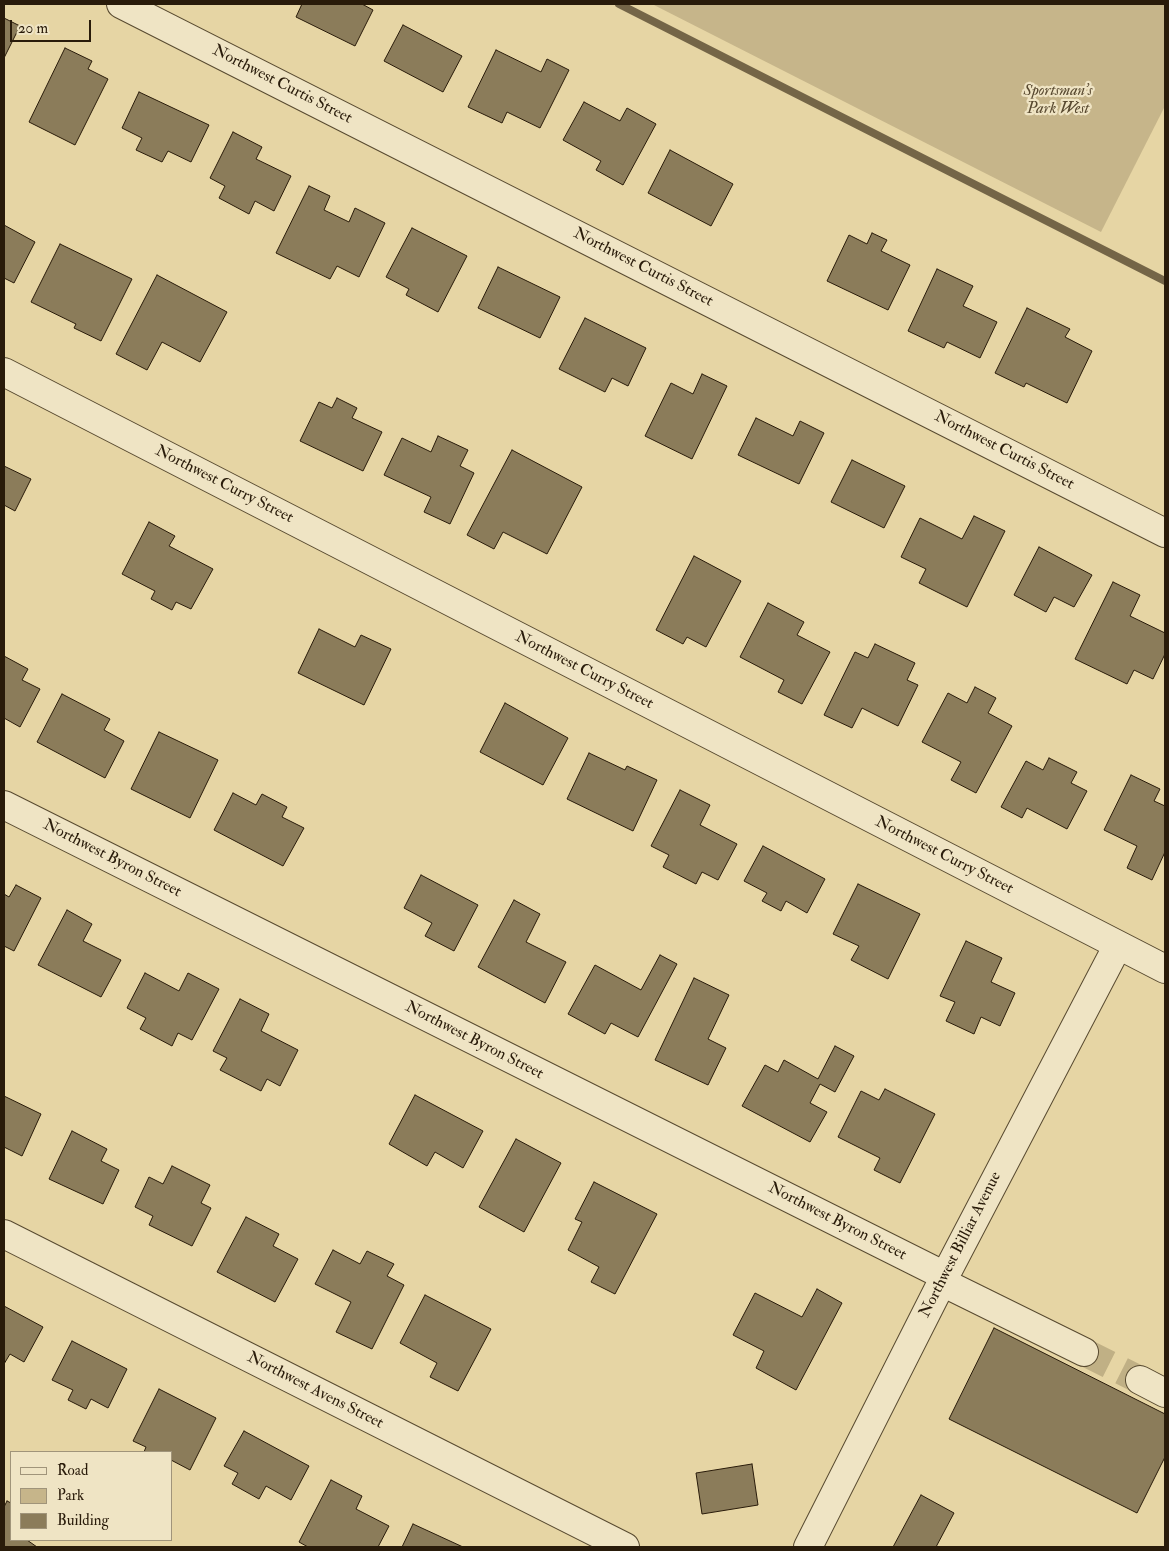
<!DOCTYPE html>
<html>
<head>
<meta charset="utf-8">
<style>
  body { margin:0 }
  #map { position:relative; width:1169px; height:1551px; overflow:hidden; background:#e6d5a4; font-family:"IM FELL Double Pica",serif }
  canvas { display:block }
  .frame { position:absolute; inset:0; border:5px solid #291b0a; pointer-events:none }
  .legend { position:absolute; left:10px; top:1451px; width:162px; height:90px; box-sizing:border-box; background:#efe4c4; border:1px solid #a0947a; margin:0; padding:6px 9px; list-style:none; font-size:15px; color:#291b0a }
  .legend li { display:flex; align-items:center; gap:10px; height:25px }
  .legend b { width:25px; border:1px solid #a0947a }
  .scale { position:absolute; left:10px; top:20px; width:81px; height:22px; box-sizing:border-box; border:2px solid #291b0a; border-top:0; padding-left:6px; font-size:15px; line-height:18px; white-space:nowrap; color:#291b0a; -webkit-text-stroke:4px #efe4c4; paint-order:stroke }
</style>
</head>
<body>
<div id="map">
<canvas width="1169" height="1551"></canvas>
<div class="frame"></div>
<ul class="legend">
<li><b style="height:6px;background:#efe4c4"></b>Road</li>
<li><b style="height:14px;background:#c6b58a"></b>Park</li>
<li><b style="height:14px;background:#8b7c5a"></b>Building</li>
</ul>
<div class="scale">20 m</div>
</div>
<script>
const context = document.querySelector('canvas').getContext('2d');
context.lineJoin = 'round';
function fillPath(path, color) { context.fillStyle = color; context.fill(path, 'evenodd'); }
const poly = rows => new Path2D(rows.map(r => 'M' + r).join(''));
function strokePath(path, color, width, dash) { context.strokeStyle = color; context.lineWidth = width; context.lineCap = dash ? 'butt' : 'round'; context.setLineDash(dash || []); context.stroke(path); }
function drawText(font, color, halo, rows, align = 'center') {
  context.font = font + ' "IM FELL Double Pica",serif'; context.lineWidth = 4.5; context.setLineDash([]); context.textBaseline = 'middle'; context.strokeStyle = halo; context.fillStyle = color; for (const [text, x, y, turn = 0] of rows) {
    context.save(); context.translate(x, y); context.rotate((+turn || 0) * Math.PI / 180); context.textAlign = isNaN(turn) ? turn : align; if (halo) context.strokeText(text, 0, 0); context.fillText(text, 0, 0); context.restore();
  }
}
fillPath(poly([
  [652,4,1165,4,1165,106,1101,232]
]), '#c6b58a');
strokePath(poly([
  [619,4,1165,281]
]), '#746547', 8);
const building = poly([
  [302,4,362,4,373,10,355,46,296,17,302,4],
  [4,18,20,26,4,58,4,18],
  [403,25,462,56,443,92,384,61,403,25],
  [65,48,92,61,88,69,108,79,75,145,29,122,65,48],
  [496,50,541,72,547,59,569,70,540,128,507,112,502,123,468,107,496,50],
  [139,92,209,125,191,162,168,151,162,162,136,150,142,138,122,128,139,92],
  [584,102,620,121,627,108,656,124,623,185,596,170,601,161,563,140,584,102],
  [233,132,262,147,256,159,291,176,274,211,255,201,249,214,219,198,225,186,210,178,233,132],
  [670,150,733,184,711,226,648,193,670,150],
  [309,186,330,196,324,210,349,222,355,208,385,223,359,277,337,266,330,279,276,253,309,186],
  [4,225,35,242,14,283,4,278,4,225],
  [412,228,467,256,438,312,406,295,409,289,386,277,412,228],
  [872,233,887,240,881,251,910,265,888,310,827,281,849,235,867,244,872,233],
  [60,244,132,279,101,341,74,328,76,324,31,302,60,244],
  [498,267,560,297,540,338,478,308,498,267],
  [937,269,973,286,963,306,997,322,980,358,947,342,944,348,908,331,937,269],
  [157,275,227,312,200,362,162,342,147,370,116,354,157,275],
  [1027,308,1070,329,1065,337,1092,351,1067,403,1026,383,1024,387,995,373,1027,308],
  [585,318,646,348,628,386,612,378,605,392,559,369,585,318],
  [702,374,727,386,692,459,645,436,671,383,693,394,702,374],
  [337,398,357,408,352,418,382,432,363,471,300,441,319,402,332,408,337,398],
  [756,418,793,436,800,421,824,433,799,484,738,455,756,418],
  [438,436,468,450,460,466,474,473,450,524,424,512,431,497,384,475,402,438,431,452,438,436],
  [512,450,582,487,547,554,503,532,494,549,467,535,512,450],
  [852,460,905,486,884,528,831,502,852,460],
  [4,466,31,479,15,511,4,505,4,466],
  [974,516,1005,531,967,607,919,583,926,569,901,557,920,518,962,539,974,516],
  [149,522,175,536,169,546,213,569,191,609,176,602,172,610,151,599,155,591,122,574,149,522],
  [1039,547,1092,575,1074,607,1054,597,1046,612,1014,595,1039,547],
  [694,556,741,581,706,647,687,637,683,644,656,630,694,556],
  [1113,582,1140,595,1130,616,1165,633,1165,654,1153,679,1134,670,1127,684,1075,659,1113,582],
  [768,603,804,622,797,635,830,652,802,704,778,692,784,680,740,657,768,603],
  [319,629,355,647,361,635,391,649,364,705,298,673,319,629],
  [875,644,915,663,907,680,918,685,898,726,862,708,852,728,824,715,855,652,868,658,875,644],
  [4,656,28,669,22,680,40,689,20,727,4,718,4,656],
  [975,687,996,698,988,713,1012,726,976,793,951,780,961,762,922,742,948,693,967,703,975,687],
  [62,694,110,719,104,730,124,741,105,778,37,742,62,694],
  [505,703,568,738,543,785,480,752,505,703],
  [159,732,218,760,190,818,131,789,159,732],
  [589,753,625,770,627,766,657,780,633,831,567,799,589,753],
  [1049,758,1077,772,1071,783,1087,791,1067,829,1027,808,1022,818,1001,807,1026,761,1043,770,1049,758],
  [1131,775,1160,789,1154,801,1165,806,1165,852,1152,880,1127,868,1137,846,1104,830,1131,775],
  [680,790,710,805,700,825,737,844,718,880,702,872,696,884,663,867,669,855,651,846,680,790],
  [233,793,256,805,262,794,287,807,282,817,304,828,283,866,214,830,233,793],
  [763,846,825,879,807,913,786,901,781,911,762,901,767,893,744,881,763,846],
  [421,875,478,905,454,951,425,936,432,923,404,908,421,875],
  [858,884,920,914,888,979,851,960,859,946,833,934,858,884],
  [16,885,41,898,14,951,4,946,4,894,9,897,16,885],
  [514,900,540,914,526,942,566,962,545,1003,478,967,514,900],
  [67,910,92,924,83,941,121,960,101,997,38,965,67,910],
  [966,941,1002,958,991,982,1015,993,1000,1026,981,1017,974,1034,946,1021,955,1002,940,996,966,941],
  [660,955,677,964,638,1037,611,1023,605,1034,568,1014,595,965,641,990,660,955],
  [145,973,179,991,188,973,219,989,192,1040,178,1033,172,1046,140,1029,146,1018,127,1008,145,973],
  [694,978,729,995,708,1039,726,1048,708,1085,655,1060,694,978],
  [240,999,269,1014,261,1031,298,1050,280,1086,267,1079,261,1091,220,1070,227,1058,213,1051,240,999],
  [835,1046,854,1056,835,1092,820,1084,810,1103,827,1112,810,1142,742,1106,765,1065,778,1072,784,1060,818,1079,835,1046],
  [885,1089,935,1114,900,1183,874,1170,880,1158,838,1137,861,1091,879,1100,885,1089],
  [415,1095,483,1131,463,1168,435,1152,427,1166,389,1144,415,1095],
  [4,1096,41,1114,22,1156,4,1147,4,1096],
  [72,1131,107,1149,101,1161,119,1170,103,1204,49,1179,72,1131],
  [516,1139,561,1163,524,1232,479,1207,516,1139],
  [172,1166,210,1185,201,1203,211,1208,192,1246,149,1225,153,1216,135,1207,149,1177,163,1184,172,1166],
  [594,1182,657,1214,615,1294,591,1282,599,1267,568,1250,582,1222,575,1219,594,1182],
  [246,1217,279,1234,273,1246,298,1259,275,1302,217,1272,246,1217],
  [333,1250,360,1264,367,1251,394,1264,387,1276,404,1285,372,1349,336,1332,351,1302,315,1284,333,1250],
  [817,1289,842,1303,796,1390,756,1368,764,1351,733,1335,755,1293,802,1317,817,1289],
  [425,1295,491,1329,458,1391,430,1377,437,1363,400,1343,425,1295],
  [4,1306,43,1327,24,1362,10,1354,4,1364,4,1306],
  [994,1328,1165,1414,1165,1457,1137,1513,949,1419,994,1328],
  [72,1341,127,1369,108,1408,91,1399,86,1409,68,1400,73,1390,52,1380,72,1341],
  [159,1389,216,1418,190,1470,171,1460,171,1452,144,1452,146,1447,133,1441,159,1389],
  [244,1431,309,1466,291,1500,266,1486,259,1499,232,1484,238,1473,224,1466,244,1431],
  [752,1464,758,1505,702,1514,696,1473,752,1464],
  [331,1480,362,1496,356,1509,389,1526,378,1547,308,1547,299,1542,331,1480],
  [921,1495,954,1513,936,1547,893,1547,921,1495],
  [7,1501,11,1503,11,1540,27,1540,37,1547,4,1547,4,1507,7,1501],
  [413,1524,463,1547,402,1547,413,1524]
]);
fillPath(building, '#8b7c5a');
strokePath(building, '#291b0a', 1);
strokePath(poly([
  [1084,1352,1140,1380]
]), '#c0b085', 28, [28, 14]);
const minor = poly([
  [121,4,1165,533],
  [4,372,1165,969],
  [4,805,945,1276],
  [4,1234,625,1547],
  [942,1282,1084,1352],
  [1140,1380,1165,1393],
  [808,1547,945,1276,1118,945]
]);
strokePath(minor, '#584a30', 30);
strokePath(minor, '#efe4c4', 28);
drawText('16px', '#291b0a', '#efe4c4', [
  ["Northwest Curtis Street",282,85,27],
  ["Northwest Curtis Street",643,268,27],
  ["Northwest Curtis Street",1004,451,27],
  ["Northwest Curry Street",224,485,27],
  ["Northwest Curry Street",584,671,27],
  ["Northwest Curry Street",944,856,27],
  ["Northwest Byron Street",112,859,27],
  ["Northwest Byron Street",474,1041,27],
  ["Northwest Byron Street",837,1222,27],
  ["Northwest Billiar Avenue",961,1245,-63],
  ["Northwest Avens Street",315,1391,27]
]);
drawText('italic 16px', '#584930', '#efe4c4', [
  ["Sportsman's",1058,92],
  ["Park West",1058,110]
]);
</script>
</body>
</html>
